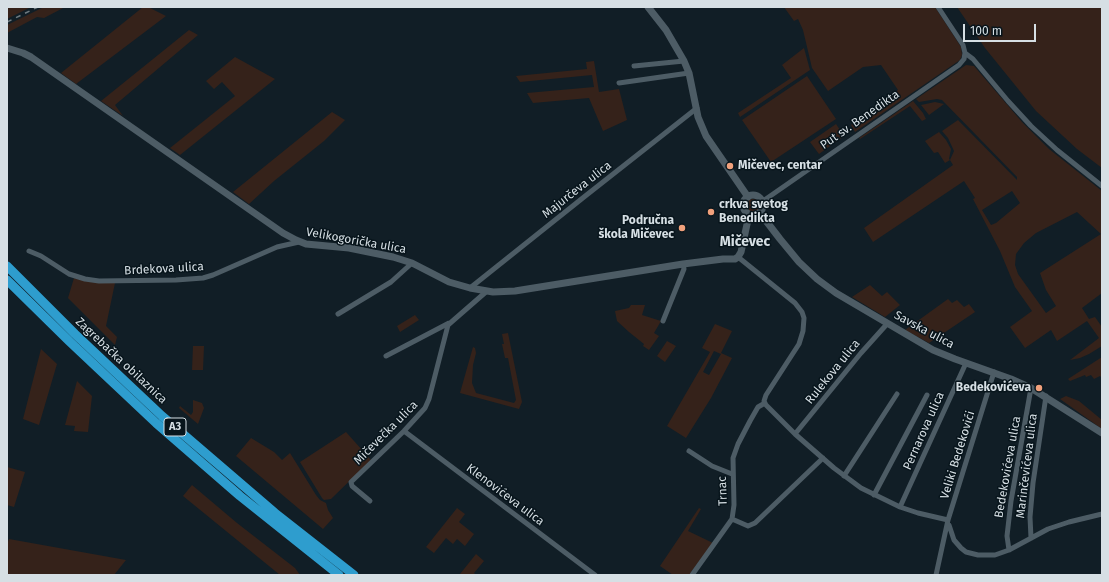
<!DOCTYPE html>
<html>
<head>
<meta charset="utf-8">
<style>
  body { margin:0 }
  #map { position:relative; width:1109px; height:582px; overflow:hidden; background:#111e26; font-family:"Fira Sans",sans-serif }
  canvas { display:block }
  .frame { position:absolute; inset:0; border:8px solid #d6dfe4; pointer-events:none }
  .scale { position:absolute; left:963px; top:24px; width:73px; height:18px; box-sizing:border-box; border:2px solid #d6dfe4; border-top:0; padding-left:5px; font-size:12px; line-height:14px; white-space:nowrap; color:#d6dfe4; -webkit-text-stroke:3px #08151c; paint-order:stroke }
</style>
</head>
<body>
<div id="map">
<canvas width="1109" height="582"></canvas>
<div class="frame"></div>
<div class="scale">100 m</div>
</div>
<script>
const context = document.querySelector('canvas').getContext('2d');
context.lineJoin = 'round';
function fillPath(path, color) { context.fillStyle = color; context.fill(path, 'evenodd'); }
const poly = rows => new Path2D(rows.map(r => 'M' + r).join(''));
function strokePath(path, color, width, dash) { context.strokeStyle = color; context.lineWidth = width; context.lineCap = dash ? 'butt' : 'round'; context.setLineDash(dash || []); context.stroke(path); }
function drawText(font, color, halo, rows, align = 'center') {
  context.font = font + ' "Fira Sans",sans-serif'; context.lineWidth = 3; context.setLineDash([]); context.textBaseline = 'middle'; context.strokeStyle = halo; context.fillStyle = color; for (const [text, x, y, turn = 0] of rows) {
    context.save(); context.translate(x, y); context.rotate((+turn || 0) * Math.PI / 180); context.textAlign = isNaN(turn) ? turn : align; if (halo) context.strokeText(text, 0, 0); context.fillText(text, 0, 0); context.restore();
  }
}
fillPath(poly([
  [7,7,31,7,7,19],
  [44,7,65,7,44,18,37,17,7,33,7,25],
  [143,7,148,7,166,16,76,84,61,73],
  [784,7,935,7,961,47,962,55,960,60,855,132,851,125,898,90,881,65,863,67,828,91,812,68,803,30,798,19,794,21],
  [957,7,1102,7,1102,168,1077,149,1036,111,985,48],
  [189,30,198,35,115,105,123,116,101,101],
  [804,48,810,70,740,117,738,113,791,78,782,65],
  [235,57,275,79,180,155,170,148,235,96,222,82,214,89,206,81],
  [594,61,599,92,619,89,627,120,603,131,589,98,533,103,527,93,594,87,592,75,520,82,516,76,587,69,586,62],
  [966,65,974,66,1022,122,1049,149,1102,191,1102,293,1082,308,1089,319,1095,317,1102,327,1102,346,1089,354,1080,358,1070,360,1099,338,1087,321,1057,341,1051,330,1025,348,1010,327,1032,311,1015,287,1000,251,973,199,975,198,964,181,873,242,864,228,953,165,950,160,945,163,938,152,934,153,925,141,939,132,946,140,951,149,949,159,950,160,954,151,948,138,942,131,958,120,1017,180,1017,177,942,100,937,99,919,102,916,99],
  [1012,191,1020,203,996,223,991,225,982,210],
  [1077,212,1101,234,1040,273,1046,290,1056,306,1046,313,1018,274,1015,265,1016,254,1024,243,1036,233],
  [807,76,836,119,771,162,742,120],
  [913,101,923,113,926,119,922,121,910,106,860,139,859,138],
  [935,102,944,104,929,115,921,105],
  [332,112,345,120,324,141,274,181,249,204,233,192],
  [836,124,844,136,819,154,810,142],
  '746 206a7 7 0 1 1 14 0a7 7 0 1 1-14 0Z',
  [74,278,91,282,115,283,106,326,117,337,115,345,68,298],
  [870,285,882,296,887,292,900,305,885,317,852,297],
  [948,299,952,303,957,300,964,307,969,304,975,312,929,343,905,330],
  [631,305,645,305,642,315,661,321,654,333,659,336,649,350,643,346,644,344,629,332,617,321,615,311,629,308],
  [415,315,419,320,400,332,397,326],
  [715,324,732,331,721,353,732,358,711,398,686,438,667,426,710,352,702,348],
  [714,351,721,354,709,375,703,372],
  [508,333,522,402,519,409,460,393,473,347,475,348,476,353,473,365,472,383,476,393,514,403,516,400,508,358,505,358,502,344,504,344,502,334],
  [667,341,676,346,665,362,657,356],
  [193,346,204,346,203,370,192,370],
  [41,349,57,364,39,425,23,419],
  [1102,357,1102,378,1100,376,1094,379,1091,375,1086,377,1085,375,1070,381,1068,379],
  [77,381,92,396,88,432,74,431,75,426,65,425],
  [1066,396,1079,401,1102,420,1102,429,1060,399],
  [193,400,202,403,204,408,198,424,179,408,180,406,191,415,193,412],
  [346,432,371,460,331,499,324,500,322,498,300,462],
  [251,438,274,452,282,460,290,453,316,495,320,500,326,503,328,510,333,518,323,529,236,456],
  [7,467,25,472,14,507,7,505],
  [192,485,237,523,295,568,300,575,280,575,183,496],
  [457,508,465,514,459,522,474,534,465,546,457,539,453,544,446,538,434,553,426,547],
  [699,508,701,509,688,531,713,543,689,575,673,575,660,566],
  [9,539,126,560,114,575,7,575,7,544],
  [476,554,484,561,474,573,476,575,461,575,460,574]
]), '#35221a');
strokePath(poly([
  [938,7,963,45,965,53,973,59,1008,101,1031,126,1057,150,1102,186],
  [634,66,684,61],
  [619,83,689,73],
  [763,201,959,65,964,59,965,53],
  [29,251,41,256,69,274,85,279,99,281,176,280,203,278,213,275,277,247,299,242],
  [738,257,795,303,802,312,804,318,803,331,799,344,766,395,764,401,766,405,795,434,834,468,861,488,900,507,918,513,948,520],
  [470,288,584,197,697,108],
  [338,314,391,282,412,263],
  [663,321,684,269,683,264],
  [386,356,449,323],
  [404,431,595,575],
  [795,434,861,353,887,324],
  [689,451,712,466,732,474],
  [844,476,897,394],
  [874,495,927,395],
  [370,501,352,486,351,482,404,431,425,408,429,399,448,325,487,291],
  [900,507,966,363],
  [732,519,748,526,755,523,823,458],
  [949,525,954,540,961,548,966,552,978,555,995,555,1009,550,1048,529,1069,522,1102,514],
  [1031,538,1030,517,1033,483,1046,396],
  [1009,550,1007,536,1011,501,1031,388],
  [692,575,732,519,734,505,733,458,738,444,750,421,758,407,765,403],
  [936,575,948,520,994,372]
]), '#4d5c65', 5);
strokePath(poly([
  [648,7,666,30,684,61,689,73,698,117,706,136,748,197],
  [7,48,23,53,31,57,283,233,296,240,306,244,349,248,393,257,412,263,449,282,470,288,493,292,515,291,683,264,723,259,735,259,738,257,741,252,749,215],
  '743 205a10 10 0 1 1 20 0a10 10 0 1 1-20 0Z',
  [760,213,780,239,799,262,817,279,836,293,933,350,955,359,1011,379,1031,388,1102,433]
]), '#4d5c65', 7);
strokePath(poly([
  [7,266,75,334,162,416,275,513,354,575],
  [7,280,69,341,156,423,240,496,339,575]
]), '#2e9dce', 9);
strokePath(poly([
  [7,22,38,7]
]), '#6e7a80', 1.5, [5, 5]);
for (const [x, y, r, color] of [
  [730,166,4,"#f1a17c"],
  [711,212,4,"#f1a17c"],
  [682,228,4,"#f1a17c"],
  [1039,388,4,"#f1a17c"]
]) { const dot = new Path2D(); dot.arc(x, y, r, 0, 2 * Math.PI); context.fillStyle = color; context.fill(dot); strokePath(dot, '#08151c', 1.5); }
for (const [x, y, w] of [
  [175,427,22]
]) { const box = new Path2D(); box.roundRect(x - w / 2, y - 9, w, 18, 3); context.fillStyle = '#08151c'; context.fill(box); strokePath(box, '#d6dfe4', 1); }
drawText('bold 11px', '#d6dfe4', null, [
  ["A3",175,427]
]);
drawText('12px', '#d6dfe4', '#08151c', [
  ["Put sv. Benedikta",860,120,-35],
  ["Majurčeva ulica",577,190,-38],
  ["Velikogorička ulica",356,241,10],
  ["Brdekova ulica",164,269,-3],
  ["Savska ulica",924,330,28],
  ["Zagrebačka obilaznica",121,361,43],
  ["Rulekova ulica",833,372,-51],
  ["Pernarova ulica",924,431,-66],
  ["Mičevečka ulica",386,433,-45],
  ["Veliki Bedekovići",958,455,-73],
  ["Marinčevićeva ulica",1027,466,-83],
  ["Bedekovićeva ulica",1008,467,-80],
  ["Trnac",723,491,-92],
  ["Klenovićeva ulica",505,495,37]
]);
drawText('bold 12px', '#d6dfe4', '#08151c', [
  ["Mičevec, centar",738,166],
  ["crkva svetog",719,205],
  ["Benedikta",719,219],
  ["Područna",674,221,"right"],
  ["škola Mičevec",674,235,"right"],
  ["Bedekovićeva",1031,388,"right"]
], 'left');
drawText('bold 14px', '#d6dfe4', '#08151c', [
  ["Mičevec",745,242]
]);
</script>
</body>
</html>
